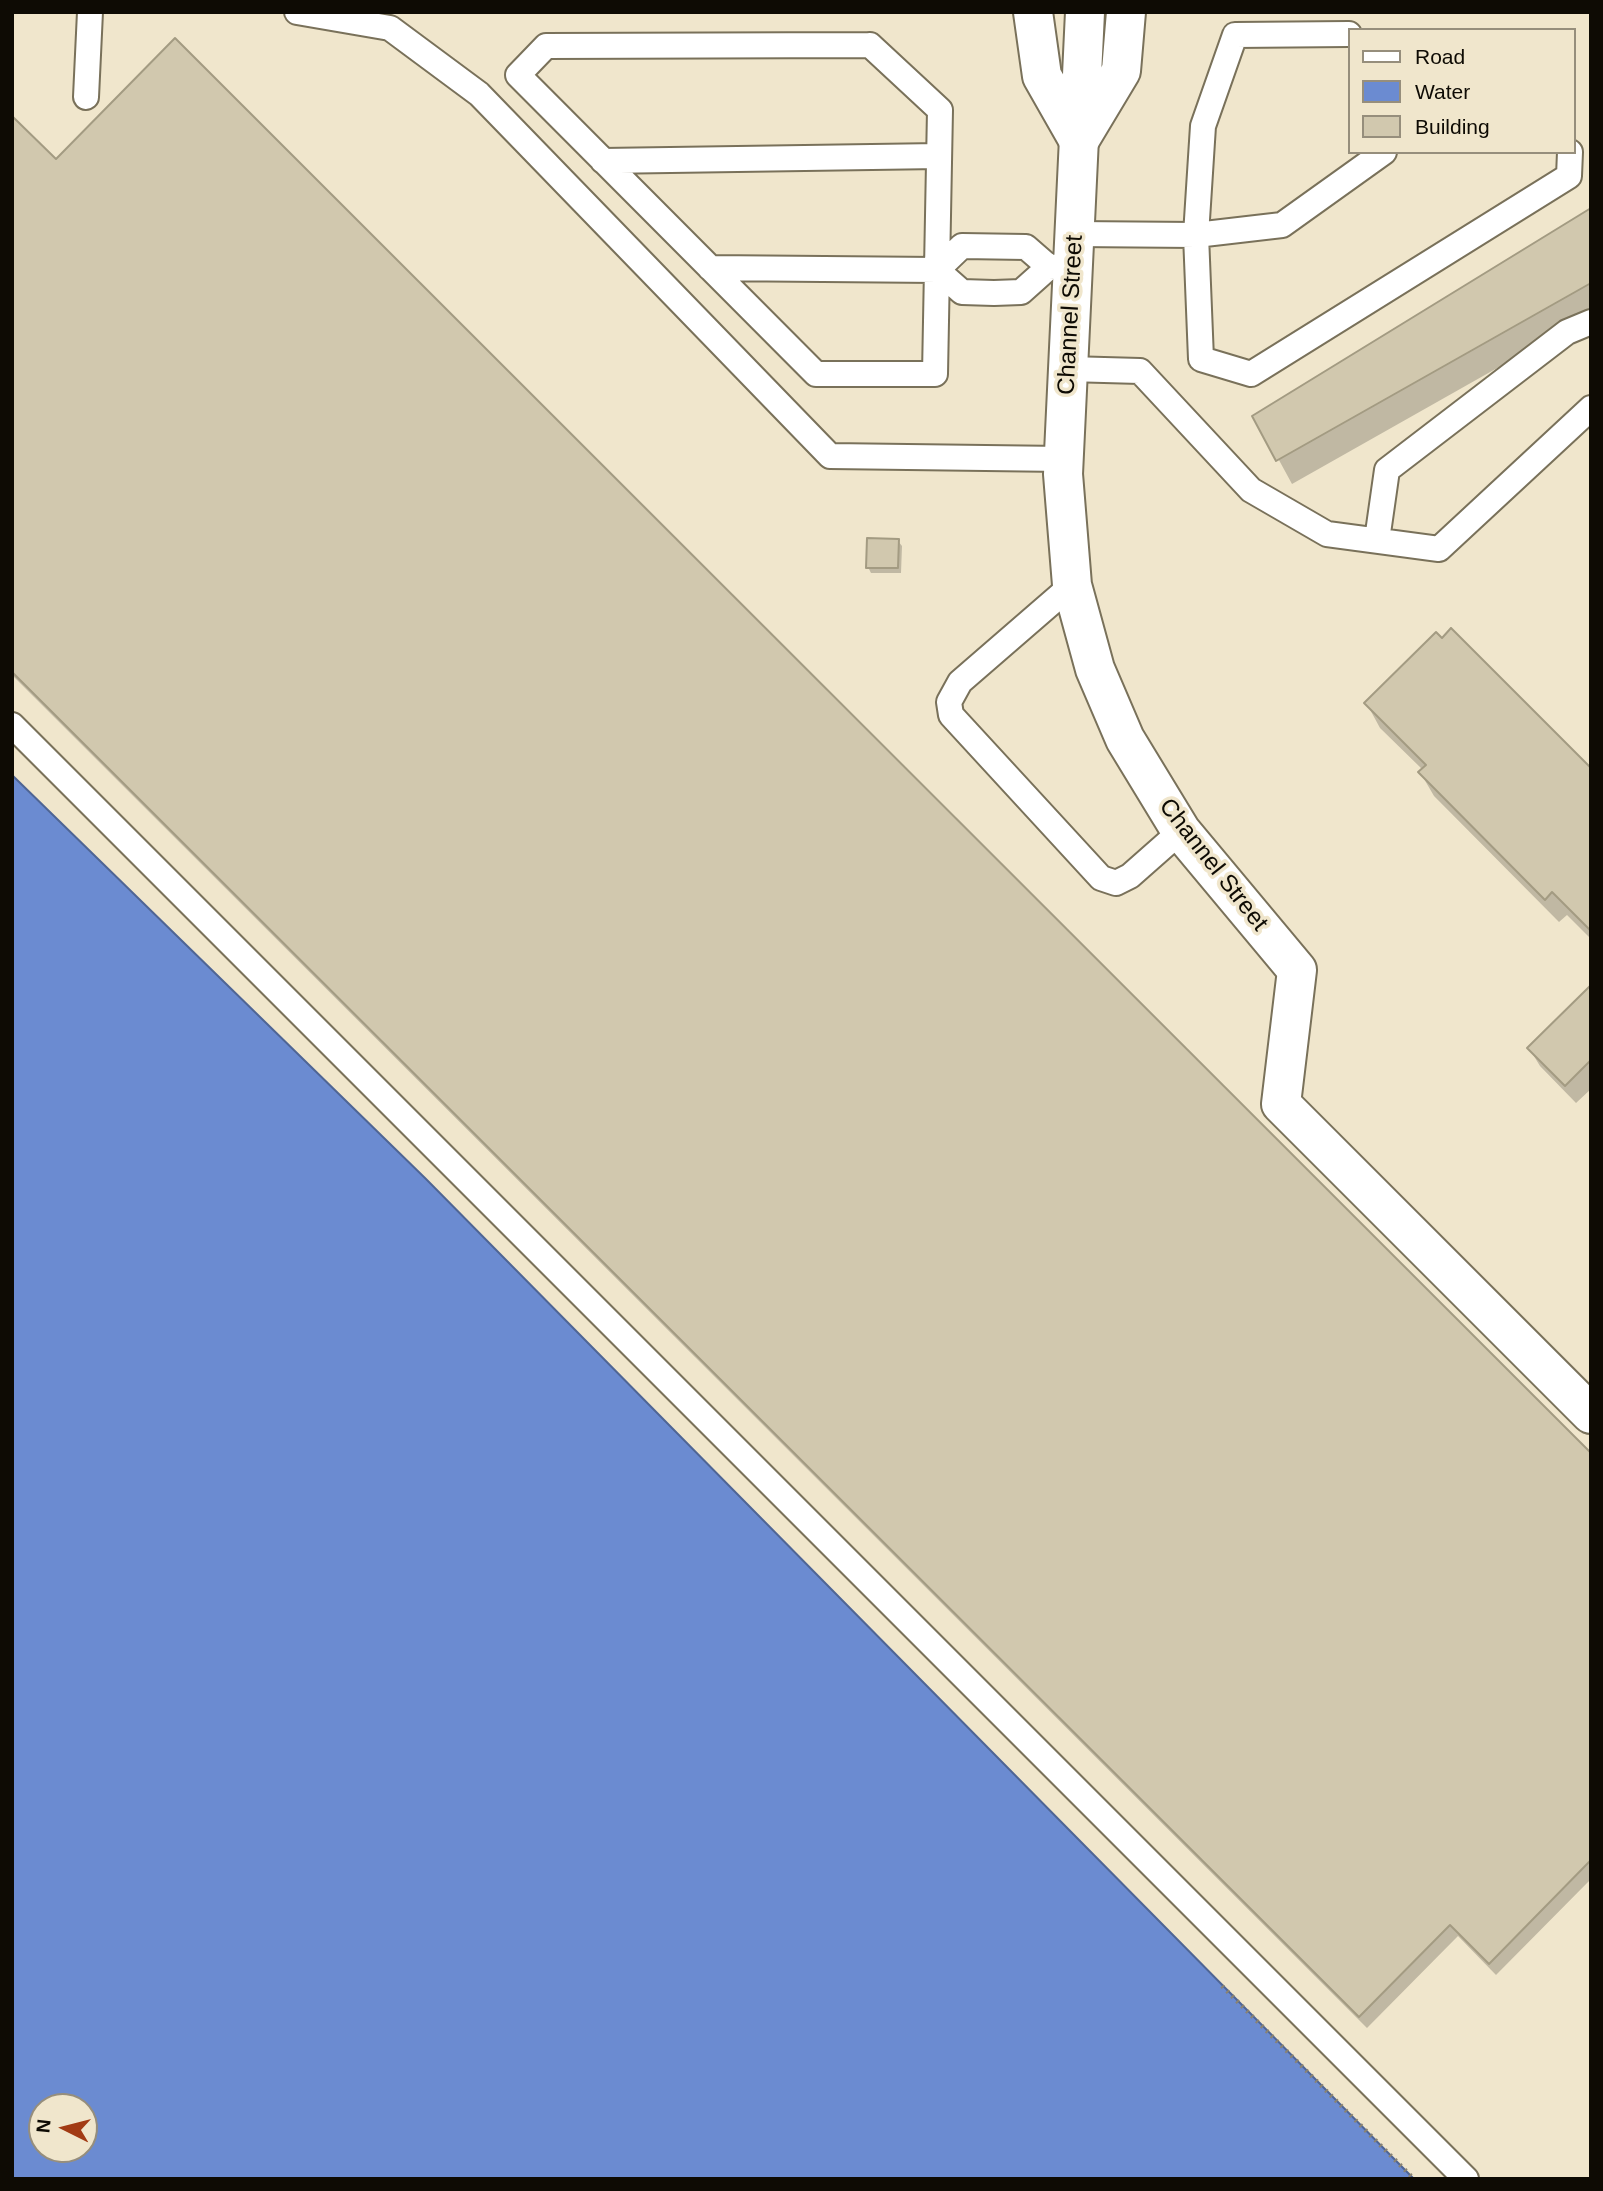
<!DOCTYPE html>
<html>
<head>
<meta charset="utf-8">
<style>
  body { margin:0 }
  #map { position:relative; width:1603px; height:2191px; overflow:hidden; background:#f0e6cc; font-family:Arial,sans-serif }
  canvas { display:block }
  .frame { position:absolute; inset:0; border:14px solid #0e0b04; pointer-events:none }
  .legend { position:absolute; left:1348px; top:28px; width:228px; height:126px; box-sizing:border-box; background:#f0e6cc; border:2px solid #968e7c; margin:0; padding:9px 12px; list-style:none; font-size:21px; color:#0e0b04 }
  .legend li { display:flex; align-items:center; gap:14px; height:35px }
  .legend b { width:35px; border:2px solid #968e7c }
  .north { position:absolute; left:28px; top:2093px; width:70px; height:70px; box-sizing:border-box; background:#f0e6cc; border:2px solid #968e7c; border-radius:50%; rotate:276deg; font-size:19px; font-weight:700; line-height:28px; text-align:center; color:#0e0b04 }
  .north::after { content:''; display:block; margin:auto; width:24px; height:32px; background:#a23b14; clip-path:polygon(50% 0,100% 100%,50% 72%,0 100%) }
</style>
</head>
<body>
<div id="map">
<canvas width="1603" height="2191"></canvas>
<div class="frame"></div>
<ul class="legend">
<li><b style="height:9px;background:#fff"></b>Road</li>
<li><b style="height:19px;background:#6b8bd1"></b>Water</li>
<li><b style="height:19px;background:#d1c8ae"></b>Building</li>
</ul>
<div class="north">N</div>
</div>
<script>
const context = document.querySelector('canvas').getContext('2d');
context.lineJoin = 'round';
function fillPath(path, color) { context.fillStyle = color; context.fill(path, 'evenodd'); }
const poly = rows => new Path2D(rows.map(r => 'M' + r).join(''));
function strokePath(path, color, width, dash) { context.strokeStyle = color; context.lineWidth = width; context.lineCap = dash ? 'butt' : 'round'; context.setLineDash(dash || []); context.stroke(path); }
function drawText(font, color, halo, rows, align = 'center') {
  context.font = font + ' Arial,sans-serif'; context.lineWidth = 7; context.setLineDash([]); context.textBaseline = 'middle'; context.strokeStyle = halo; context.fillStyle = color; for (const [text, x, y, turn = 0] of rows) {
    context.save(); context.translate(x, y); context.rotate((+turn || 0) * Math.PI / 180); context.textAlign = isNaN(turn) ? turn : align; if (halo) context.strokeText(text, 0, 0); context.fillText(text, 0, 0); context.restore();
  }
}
const water = poly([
  [12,775,426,1179,1414,2179,12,2179,12,775],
  [42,2107,84,2107,84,2149,42,2149,42,2107]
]);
fillPath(water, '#6b8bd1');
strokePath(water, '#4f6594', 2);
fillPath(poly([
  [12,119,56,162,1591,1456,1591,1879,1496,1975,1458,1936,1367,2028,12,675],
  [1591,210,1591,315,1292,484,1255,416],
  [898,541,902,546,901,573,871,573,868,567],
  [1367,704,1591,770,1591,939,1567,915,1559,922,1434,796,1420,772,1423,770,1380,728],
  [1591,987,1591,1089,1576,1103,1540,1066,1529,1048]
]), '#0003');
const building = poly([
  [175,38,1591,1453,1591,1860,1489,1964,1450,1925,1359,2017,12,672,12,116,56,159,175,38],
  [1591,208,1591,283,1276,461,1252,416,1591,208],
  [867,538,899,539,898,568,866,568,867,538],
  [1451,628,1591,768,1591,931,1552,892,1545,900,1418,772,1426,765,1364,703,1436,632,1442,638,1451,628],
  [1591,985,1591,1060,1565,1086,1527,1048,1591,985]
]);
fillPath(building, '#d1c8ae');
strokePath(building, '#a39b82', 2);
const service = poly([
  [297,12,390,28,479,94,830,456,1063,459],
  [1349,34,1235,35,1203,126,1196,235,1201,359,1251,374,1569,176,1570,152],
  [870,45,940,110,935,374,816,374,518,75,546,46,870,45],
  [86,97,90,12],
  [603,161,939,156],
  [1074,234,1196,235,1282,225,1384,152],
  [710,268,937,270,962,292,994,293,1021,292,1049,267,1073,266],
  [937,270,962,246,1026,247,1049,267],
  [1068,369,1140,371,1251,490,1327,534,1439,549,1591,408],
  [1377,540,1387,470,1567,332,1591,322],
  [1072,585,960,682,949,702,951,715,1101,878,1116,883,1130,876,1181,831],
  [12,725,1466,2179]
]);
const minor = poly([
  [1085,12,1063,474,1072,585,1095,669,1125,739,1181,831,1297,970,1281,1104,1591,1414]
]);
const primary = poly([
  [1033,12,1042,76,1079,141,1121,71,1126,12]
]);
strokePath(service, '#79715a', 28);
strokePath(minor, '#79715a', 42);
strokePath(primary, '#79715a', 42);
strokePath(poly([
  [1222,1986,1414,2179]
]), '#8a8372', 4.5, [2, 5]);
strokePath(service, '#fff', 24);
strokePath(minor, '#fff', 38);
strokePath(primary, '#fff', 38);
drawText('24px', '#0e0b04', '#f0e6cc', [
  ["Channel Street",1071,315,-87],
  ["Channel Street",1213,865,52]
]);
</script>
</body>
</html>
